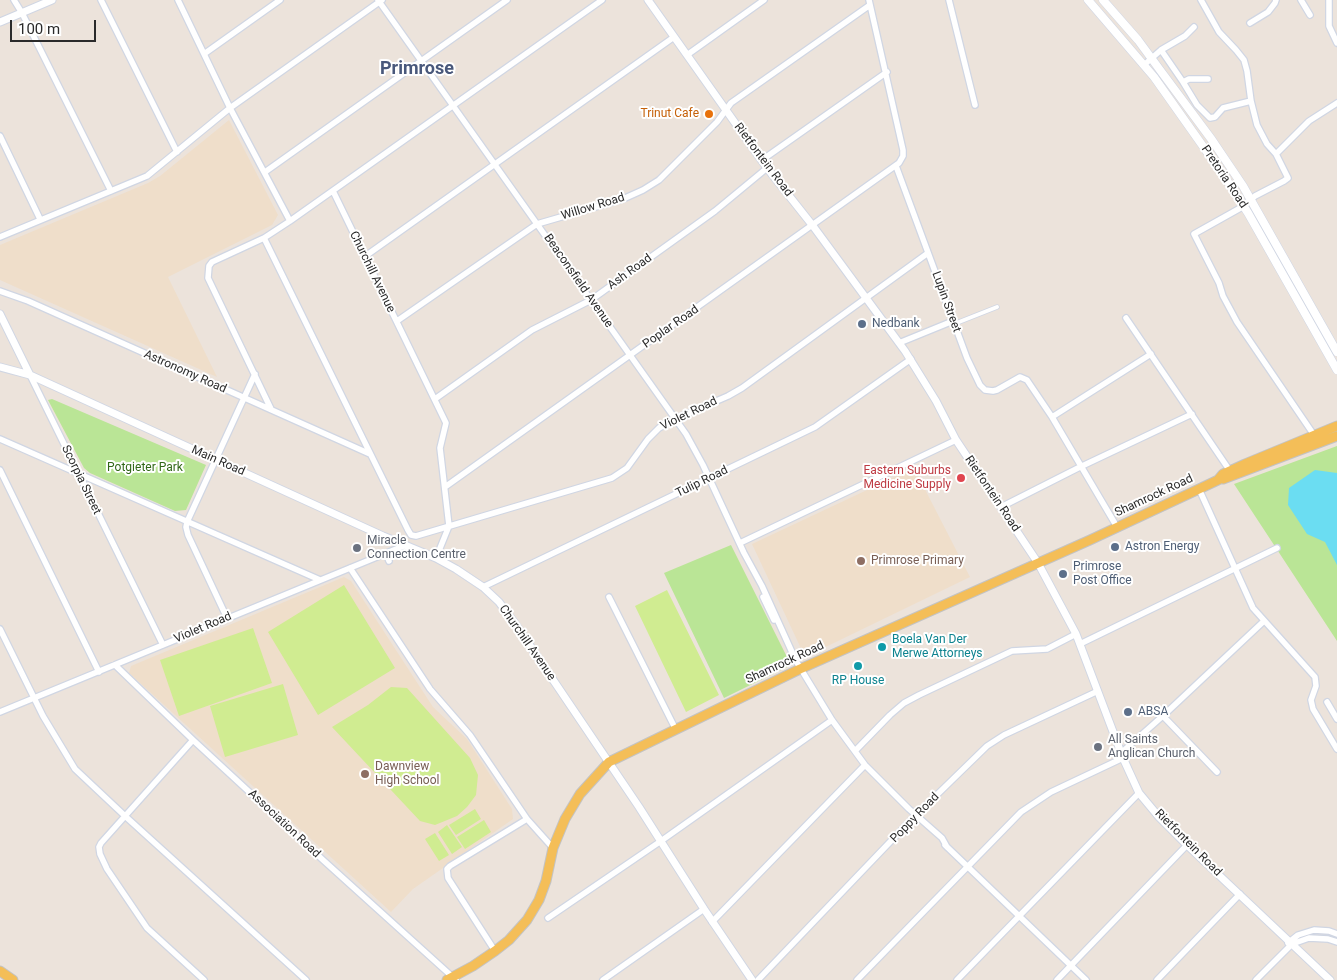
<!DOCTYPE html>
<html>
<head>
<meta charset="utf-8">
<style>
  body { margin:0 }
  #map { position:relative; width:1337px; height:980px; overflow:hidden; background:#ece3db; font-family:Roboto,sans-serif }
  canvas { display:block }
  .scale { position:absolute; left:10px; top:20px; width:86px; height:22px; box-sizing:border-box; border:2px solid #2a2a2a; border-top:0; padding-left:6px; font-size:15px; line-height:18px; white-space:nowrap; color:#2a2a2a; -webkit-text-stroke:4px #fff; paint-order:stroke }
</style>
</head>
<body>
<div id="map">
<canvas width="1337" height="980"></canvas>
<div class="scale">100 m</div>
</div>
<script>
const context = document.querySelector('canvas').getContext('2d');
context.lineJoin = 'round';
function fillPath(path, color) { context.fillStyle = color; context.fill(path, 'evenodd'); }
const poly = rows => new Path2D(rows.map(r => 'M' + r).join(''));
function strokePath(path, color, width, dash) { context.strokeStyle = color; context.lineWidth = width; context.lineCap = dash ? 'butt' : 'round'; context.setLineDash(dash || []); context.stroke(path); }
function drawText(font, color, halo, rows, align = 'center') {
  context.font = font + ' Roboto,sans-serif'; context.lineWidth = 4; context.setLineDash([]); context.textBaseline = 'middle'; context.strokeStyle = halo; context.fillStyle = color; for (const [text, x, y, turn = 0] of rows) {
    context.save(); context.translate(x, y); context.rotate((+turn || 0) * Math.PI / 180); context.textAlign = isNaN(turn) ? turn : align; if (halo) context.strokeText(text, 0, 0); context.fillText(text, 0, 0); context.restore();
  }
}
fillPath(poly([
  [229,120,278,215,272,225,168,277,217,377,0,280,0,245,148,183,160,176],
  [914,468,970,577,805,657,752,544],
  [344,577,351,581,433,707,467,739,512,809,513,819,413,889,391,912,129,673,131,666]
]), '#efdeca');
fillPath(poly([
  [52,399,206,465,186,510,175,511,90,473,84,468,48,400],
  [1337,446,1337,641,1234,484],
  [731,545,791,665,724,698,664,573]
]), '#bae596');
fillPath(poly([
  [344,585,395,668,318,715,268,632],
  [667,590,719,695,686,712,635,606],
  [253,628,272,683,179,716,160,660],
  [283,684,298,735,225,757,210,706],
  [391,687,407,688,470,758,478,775,476,795,467,807,457,816,435,825,420,821,332,727,368,705],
  [475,809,481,819,456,835,449,825],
  [484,820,491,832,465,849,457,837],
  [447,825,462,847,452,854,438,832],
  [435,833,449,855,439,861,425,839]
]), '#d0ec91');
fillPath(poly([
  [1315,470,1337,473,1337,565,1325,542,1307,534,1288,505,1289,488]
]), '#6bddf2');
const pedestrian = poly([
  [954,324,997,307]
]);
const minor = poly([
  [14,0,22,13,111,191],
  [101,0,177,152],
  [178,0,230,108,290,221],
  [378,0,686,434,703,465,744,553,762,586,796,661,832,720,865,765,909,809,942,838,947,847],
  [949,0,975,105],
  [1201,0,1219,32,1236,50,1244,60,1247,71,1251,101,1257,125,1267,144,1276,154,1288,178,1284,181,1255,196,1244,206,1194,234,1219,283,1223,296,1237,322,1316,438],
  [1301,0,1310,15],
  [1329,0,1329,26,1337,43],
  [1250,23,1268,12,1275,3,1276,0],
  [1161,50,1183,82,1189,79,1208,79],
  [204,54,280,0],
  [687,55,764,0],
  [1144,65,1161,50,1185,36,1194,27],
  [1183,82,1197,105,1210,118,1215,117,1223,108,1251,101],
  [0,136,40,219],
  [1276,154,1309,121,1337,103],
  [762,160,887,72],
  [896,166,967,358,980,385,985,390,993,391,997,390,1020,377,1027,380,1052,417,1117,527],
  [265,172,507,0],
  [333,191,446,423,440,448,449,526,436,558],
  [0,237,147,176,230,108,382,0],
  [264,238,408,530,411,535,416,536,612,478,627,468,648,439,659,428,675,419,728,396,742,388,928,253],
  [364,257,674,37],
  [0,291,28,301,370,454],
  [1126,318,1230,471],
  [397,321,537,224,623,199,643,190,659,180,717,122,731,103,870,5],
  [899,343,953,321],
  [30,375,163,645],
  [435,399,532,330,591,300,715,211,767,168],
  [271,409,208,278,209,266,212,262,264,238,290,221,602,0],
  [1052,417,1151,354],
  [0,439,320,580],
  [0,470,99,672],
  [445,487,899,163,903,156,903,150,869,0],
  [1199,489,1253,608,1315,677,1316,686,1311,700,1313,709,1337,749],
  [1001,507,1080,467,1192,414],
  [740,543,956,440],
  [386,553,389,561],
  [350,568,430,689,470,735,527,819,553,848],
  [483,587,815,427,911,359],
  [609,597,676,730],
  [763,597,774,620],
  [227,618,188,535,186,527,187,522,255,374],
  [0,629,43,716,75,769,125,816,306,980],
  [1080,644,1277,548],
  [115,665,193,740,323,860,456,980],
  [1327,702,1337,719],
  [0,712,406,545],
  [1163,716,1217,772],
  [193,740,101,843,99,847,100,854,107,869,147,928,204,980],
  [855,751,890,715,904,703,919,695,1012,651,1047,649,1076,634],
  [1121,753,1165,714,1264,621],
  [945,845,1086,980],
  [548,918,661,841,832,720],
  [712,922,865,765],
  [1288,943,1298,935,1314,930,1329,931,1337,934],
  [495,951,448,878,447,869,450,866,527,819],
  [603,980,704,909],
  [758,980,911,820,987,746,1004,735,1098,691],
  [857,980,1021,812,1051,792,1123,758],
  [957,980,1139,793],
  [1057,980,1187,845],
  [1157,980,1240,894],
  [1256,980,1292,944,1309,938,1328,939,1337,942]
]);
const tertiary = poly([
  [648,0,767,168,813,226,905,351,936,401,956,440,1038,563,1076,634,1123,758,1139,793,1159,817,1187,845,1330,980],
  [0,22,52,0],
  [0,314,30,375],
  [0,367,30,375,383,536,436,558,456,569,483,587,499,602,516,625,639,807,704,909,752,980]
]);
const secondary = poly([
  [1088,0,1154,77,1224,176,1248,213,1337,370],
  [1103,0,1138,40,1160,70,1212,140,1243,186,1337,352]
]);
const primary = poly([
  [1223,479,1337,436],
  [0,971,13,980],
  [447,980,473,966,495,951,509,940,527,920,539,900,546,881,553,848,565,819,580,794,609,762,800,669,1090,540,1199,489,1218,480,1223,474,1245,464,1337,426]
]);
strokePath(pedestrian, '#d0d6e3', 5.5);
strokePath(minor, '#d0d6e3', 8);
strokePath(tertiary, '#d0d6e3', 9);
strokePath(secondary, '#d0d6e3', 9);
strokePath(primary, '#c3c3c3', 11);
strokePath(pedestrian, '#fff', 4);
strokePath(minor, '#fff', 5.5);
strokePath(tertiary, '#fff', 7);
strokePath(secondary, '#fff', 8);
strokePath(primary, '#f4be58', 9);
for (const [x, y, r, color] of [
  [709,114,5,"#e8710a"],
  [862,324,5,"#5c6f8a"],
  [961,478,5,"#e0444e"],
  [1115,547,5,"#5c6f8a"],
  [357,548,5,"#6b7280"],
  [861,561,5,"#8d6e63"],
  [1063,574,5,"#5c6f8a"],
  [882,647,5,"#0f9aa8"],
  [858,666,5,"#0f9aa8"],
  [1128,712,5,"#5c6f8a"],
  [1098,747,5,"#6b7280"],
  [365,774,5,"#8d6e63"]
]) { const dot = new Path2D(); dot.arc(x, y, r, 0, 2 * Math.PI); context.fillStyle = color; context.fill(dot); strokePath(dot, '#fff', 2); }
drawText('12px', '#c56008', '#fff', [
  ["Trinut Cafe",699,114]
], 'right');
drawText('12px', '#2a2a2a', '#fff', [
  ["Rietfontein Road",763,160,53],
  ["Pretoria Road",1224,177,56],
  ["Willow Road",593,207,-17],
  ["Churchill Avenue",372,272,64],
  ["Ash Road",630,272,-36],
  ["Beaconsfield Avenue",578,281,55],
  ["Lupin Street",946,302,70],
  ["Poplar Road",671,327,-35],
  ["Astronomy Road",185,372,24],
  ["Violet Road",689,414,-26],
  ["Main Road",218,461,24],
  ["Scorpia Street",81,480,64],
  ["Tulip Road",702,482,-26],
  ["Rietfontein Road",992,494,56],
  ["Shamrock Road",1154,496,-25],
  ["Violet Road",203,628,-23],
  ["Churchill Avenue",527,643,55],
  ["Shamrock Road",785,663,-25],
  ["Poppy Road",915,818,-46],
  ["Association Road",284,824,43],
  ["Rietfontein Road",1188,843,45]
]);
drawText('12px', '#4e5e75', '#fff', [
  ["Nedbank",872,324],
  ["Astron Energy",1125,547],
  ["Primrose",1073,567],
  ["Post Office",1073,581],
  ["ABSA",1138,712]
], 'left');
drawText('12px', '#326818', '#fff', [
  ["Potgieter Park",145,468]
]);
drawText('12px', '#be3a42', '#fff', [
  ["Eastern Suburbs",951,471],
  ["Medicine Supply",951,485]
], 'right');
drawText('12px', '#5b616d', '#fff', [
  ["Miracle",367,541],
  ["Connection Centre",367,555],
  ["All Saints",1108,740],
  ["Anglican Church",1108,754]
], 'left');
drawText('12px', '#785e54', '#fff', [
  ["Primrose Primary",871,561],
  ["Dawnview",375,767],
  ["High School",375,781]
], 'left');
drawText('12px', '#0d838f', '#fff', [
  ["Boela Van Der",892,640],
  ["Merwe Attorneys",892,654],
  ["RP House",858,681,"center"]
], 'left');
drawText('bold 18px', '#49587b', '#fff', [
  ["Primrose",417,69]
]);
</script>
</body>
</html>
